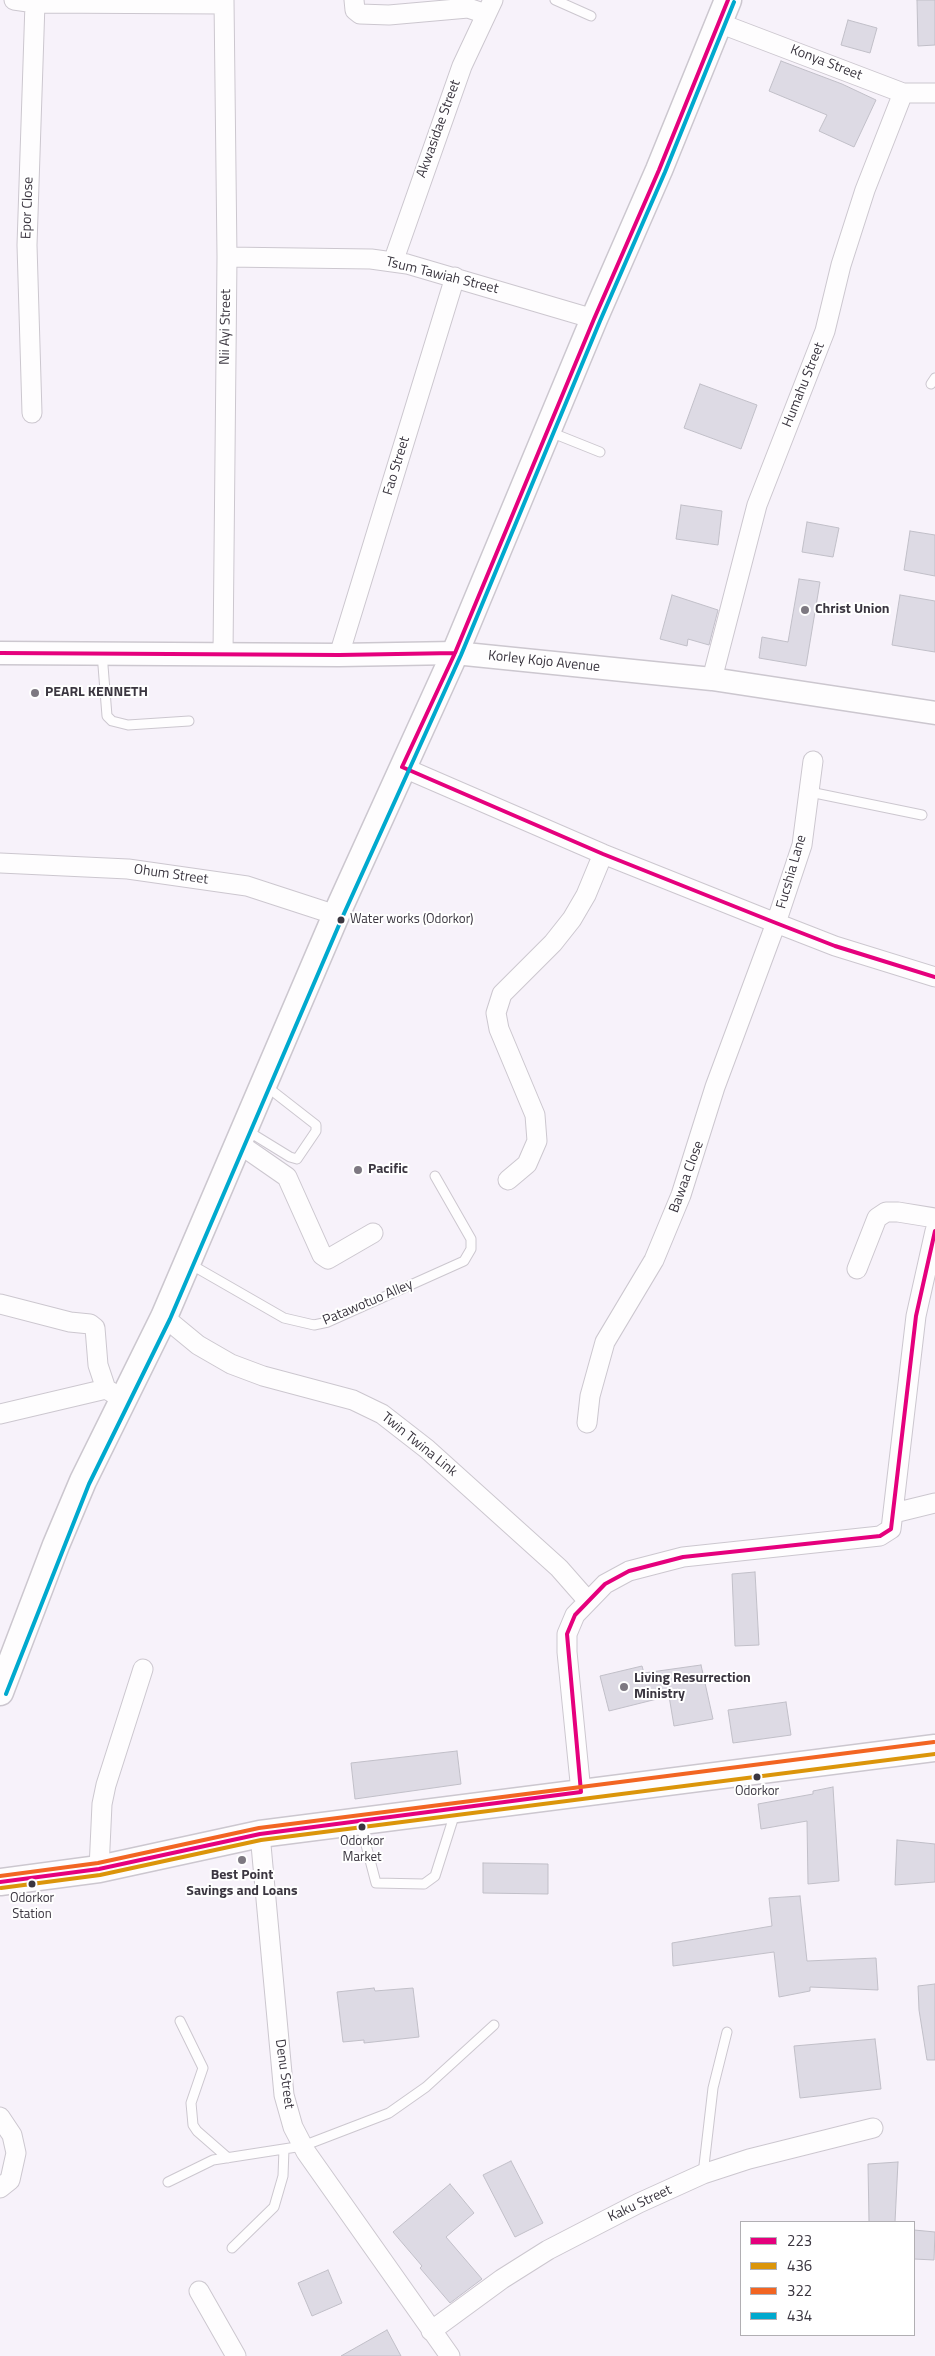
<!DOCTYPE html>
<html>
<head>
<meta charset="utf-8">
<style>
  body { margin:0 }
  #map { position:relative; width:935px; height:2356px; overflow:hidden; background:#f7f2fa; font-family:"Titillium Web",sans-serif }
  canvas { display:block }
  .legend { position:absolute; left:740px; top:2221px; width:175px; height:115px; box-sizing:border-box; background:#fff; border:1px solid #b1afb3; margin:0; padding:6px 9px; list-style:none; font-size:15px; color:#3b3640 }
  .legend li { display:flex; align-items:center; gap:10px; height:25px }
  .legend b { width:25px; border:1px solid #b1afb3 }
</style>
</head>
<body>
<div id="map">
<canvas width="935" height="2356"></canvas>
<ul class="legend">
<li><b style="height:6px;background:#e5007d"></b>223</li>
<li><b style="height:6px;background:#db950a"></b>436</li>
<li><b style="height:6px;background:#f26522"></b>322</li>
<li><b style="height:6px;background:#00a9ce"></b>434</li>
</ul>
</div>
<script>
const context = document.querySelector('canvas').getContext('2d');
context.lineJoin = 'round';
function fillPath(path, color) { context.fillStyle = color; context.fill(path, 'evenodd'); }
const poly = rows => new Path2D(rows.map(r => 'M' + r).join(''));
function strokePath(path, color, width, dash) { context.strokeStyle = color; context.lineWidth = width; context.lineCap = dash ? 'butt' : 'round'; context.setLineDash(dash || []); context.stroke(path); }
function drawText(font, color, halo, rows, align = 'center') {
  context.font = font + ' "Titillium Web",sans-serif'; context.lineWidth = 4; context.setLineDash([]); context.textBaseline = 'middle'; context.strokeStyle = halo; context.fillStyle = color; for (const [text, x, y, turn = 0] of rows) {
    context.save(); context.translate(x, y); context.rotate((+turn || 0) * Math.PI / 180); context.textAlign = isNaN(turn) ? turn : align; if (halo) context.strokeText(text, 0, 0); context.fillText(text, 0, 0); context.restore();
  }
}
const building = poly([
  [917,0,935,0,935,45,918,46,917,0],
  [848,20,877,28,870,53,841,45,848,20],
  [781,61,842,84,876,100,854,147,819,131,827,115,769,91,781,61],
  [700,384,757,405,741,449,684,428,700,384],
  [681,505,722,511,718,545,676,539,681,505],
  [807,522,839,528,833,557,802,552,807,522],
  [910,531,935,535,935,576,904,570,910,531],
  [799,579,820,582,806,666,759,658,762,637,788,642,799,579],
  [672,595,718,610,709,645,688,639,687,646,660,639,672,595],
  [900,595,935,601,935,652,892,645,900,595],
  [755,1572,759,1645,735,1646,732,1574,755,1572],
  [701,1665,713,1719,674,1726,669,1696,609,1711,600,1676,642,1666,644,1673,701,1665],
  [786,1702,791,1735,733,1743,728,1710,786,1702],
  [457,1751,461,1784,355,1799,351,1763,457,1751],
  [833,1787,839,1881,808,1884,807,1821,761,1829,758,1804,813,1794,813,1791,833,1787],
  [897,1840,935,1844,935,1882,895,1885,897,1840],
  [483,1863,548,1864,548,1894,483,1893,483,1863],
  [800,1896,807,1961,876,1958,878,1990,810,1987,810,1991,779,1997,774,1952,673,1966,672,1943,772,1926,769,1898,800,1896],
  [935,1984,935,2060,927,2060,919,2010,918,1986,935,1984],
  [374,1988,375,1991,413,1988,419,2037,364,2043,364,2040,343,2042,337,1992,374,1988],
  [875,2039,881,2089,800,2098,794,2046,875,2039],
  [511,2161,543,2223,515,2237,483,2175,511,2161],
  [898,2162,895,2222,869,2222,868,2164,898,2162],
  [450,2184,474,2213,446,2237,482,2279,450,2303,420,2268,422,2266,393,2232,450,2184],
  [914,2230,935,2232,934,2260,914,2259,914,2230],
  [328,2270,342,2303,312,2316,298,2283,328,2270],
  [387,2330,401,2356,341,2356,387,2330]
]);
fillPath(building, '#dddae4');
strokePath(building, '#c1bfc8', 1);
const service = poly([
  [555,0,591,16],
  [931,384,935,378],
  [550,432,600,452],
  [102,653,107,716,112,721,128,725,189,721],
  [810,792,922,815],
  [246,1130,290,1157,297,1159,316,1131,316,1125,266,1086],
  [190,1264,284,1318,314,1325,328,1322,464,1261,471,1249,471,1239,435,1176],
  [360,1822,376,1883,424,1884,435,1876,455,1813],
  [180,2021,203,2068,191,2103,193,2125,197,2131,228,2158],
  [703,2174,713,2088,727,2032],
  [168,2182,213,2160,303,2146,389,2113,426,2087,494,2025],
  [232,2248,274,2207,283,2176,284,2149]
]);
const minor = poly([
  [14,0,35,3,224,4],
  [354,0,355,10,360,14,389,15,468,8,486,14],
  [719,23,903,93,935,93],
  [227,257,371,259,407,264,594,319],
  [393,262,462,66,493,0],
  [32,413,27,245,35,3],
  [223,653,227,257,224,0],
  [339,655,455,277],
  [712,679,757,505,825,331,841,265,865,190,903,93],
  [402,767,603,854,776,923,835,946,935,977],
  [0,863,128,869,247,886,336,915],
  [238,1143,287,1177,322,1255,328,1259,373,1233],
  [508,1180,527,1164,537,1141,535,1115,499,1029,496,1013,502,994,553,943,572,919,586,895,603,854],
  [857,1269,877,1218,886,1212,898,1212,935,1218],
  [0,1304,70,1322,90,1324,95,1328,98,1365,106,1389,123,1399],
  [164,1317,198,1345,231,1364,263,1376,353,1400,382,1414,427,1449,559,1568,588,1601],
  [0,1414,106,1389],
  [587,1423,590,1396,605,1342,654,1260,681,1195,715,1087,776,923,802,845,813,761],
  [894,1513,935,1503],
  [581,1792,567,1652,567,1634,575,1615,605,1584,629,1571,683,1557,880,1536,891,1529,916,1316,935,1231],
  [260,1834,284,2095,293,2127,306,2152,450,2356],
  [99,1869,102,1804,106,1785,143,1669],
  [0,2117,12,2135,16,2153,10,2180,0,2188],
  [199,2291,236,2356],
  [431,2331,502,2279,548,2250,639,2203,703,2174,749,2159,873,2128]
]);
const tertiary = poly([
  [0,653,339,655,455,653,712,679,935,713]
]);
const secondary = poly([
  [0,1692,56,1545,83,1481,164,1317,336,915,455,653,594,319,659,170,728,0],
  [0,1882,99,1869,260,1834,935,1748]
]);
strokePath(service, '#ccc7cf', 11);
strokePath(minor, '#ccc7cf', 21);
strokePath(tertiary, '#ccc7cf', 25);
strokePath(secondary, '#ccc7cf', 29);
strokePath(service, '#fefdfe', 9);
strokePath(minor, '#fefdfe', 19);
strokePath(tertiary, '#fefdfe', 22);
strokePath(secondary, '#fefdfe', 26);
strokePath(poly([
  [728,0,659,170,594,319,455,653,402,767,603,854,776,923,835,946,935,977],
  [0,653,339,655,455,653],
  [0,1882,99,1869,260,1834,581,1792,567,1634,575,1615,605,1584,629,1571,683,1557,880,1536,891,1529,916,1316,935,1231]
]), '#e5007d', 4);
strokePath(poly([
  [1,1888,100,1875,261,1840,935,1754]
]), '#db950a', 4);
strokePath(poly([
  [0,1876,98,1863,259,1828,934,1742]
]), '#f26522', 4);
strokePath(poly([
  [6,1694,89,1484,170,1319,342,918,461,655,600,321,665,172,734,2]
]), '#00a9ce', 4);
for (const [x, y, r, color] of [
  [805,610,5,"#7d7881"],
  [35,693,5,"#7d7881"],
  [341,920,4.5,"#3b3640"],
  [358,1170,5,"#7d7881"],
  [624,1687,5,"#7d7881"],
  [757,1777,4.5,"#3b3640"],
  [362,1827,4.5,"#3b3640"],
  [242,1860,5,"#7d7881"],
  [32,1884,4.5,"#3b3640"]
]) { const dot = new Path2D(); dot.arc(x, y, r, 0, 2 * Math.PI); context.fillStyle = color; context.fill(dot); strokePath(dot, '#fff', 2); }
drawText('13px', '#3b3640', '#fff', [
  ["Water works (Odorkor)",350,920,"left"],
  ["Odorkor",757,1792],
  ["Odorkor",362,1842],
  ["Market",362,1858],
  ["Odorkor",32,1899],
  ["Station",32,1915]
]);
drawText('14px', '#3b3640', '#fff', [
  ["Konya Street",826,63,21],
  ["Akwasidae Street",439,129,-70],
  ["Epor Close",28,208,-88],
  ["Tsum Tawiah Street",442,276,14],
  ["Nii Ayi Street",226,327,-89],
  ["Humahu Street",804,385,-68],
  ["Fao Street",397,466,-73],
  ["Korley Kojo Avenue",544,662,6],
  ["Fucshia Lane",792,872,-74],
  ["Ohum Street",171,875,8],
  ["Bawaa Close",687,1177,-70],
  ["Patawotuo Alley",368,1303,-23],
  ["Twin Twina Link",419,1445,39],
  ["Denu Street",284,2074,82],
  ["Kaku Street",640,2204,-25]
]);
drawText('bold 14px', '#3b3640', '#fff', [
  ["Christ Union",815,610],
  ["PEARL KENNETH",45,693],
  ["Pacific",368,1170],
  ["Living Resurrection",634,1679],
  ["Ministry",634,1695],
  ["Best Point",242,1876,"center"],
  ["Savings and Loans",242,1892,"center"]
], 'left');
</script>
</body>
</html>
